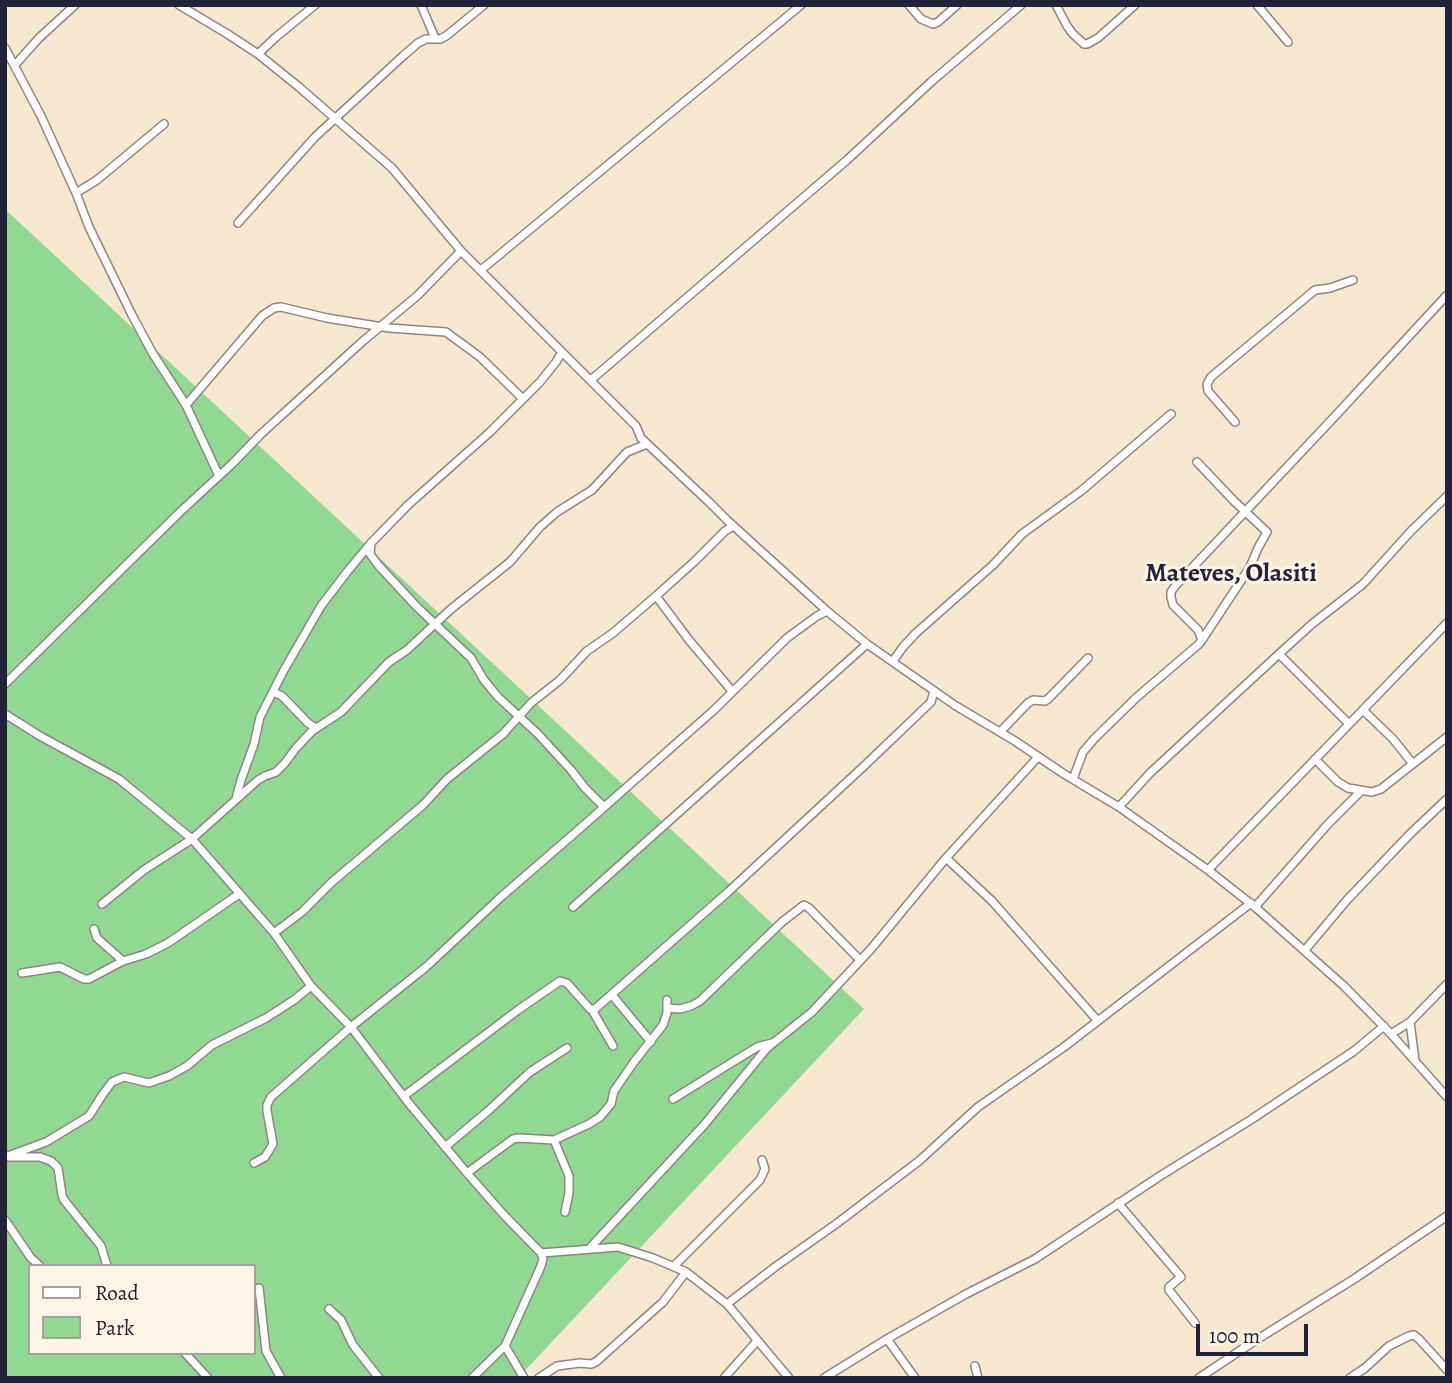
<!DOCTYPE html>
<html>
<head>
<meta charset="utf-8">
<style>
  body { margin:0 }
  #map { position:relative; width:1452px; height:1383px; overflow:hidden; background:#f5e8ce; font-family:Alegreya,serif }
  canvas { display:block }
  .frame { position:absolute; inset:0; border:7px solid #22223b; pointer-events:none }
  .legend { position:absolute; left:28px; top:1264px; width:228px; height:91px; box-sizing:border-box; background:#fcf5e5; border:2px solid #a5a1a1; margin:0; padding:9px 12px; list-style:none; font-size:21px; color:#22223b }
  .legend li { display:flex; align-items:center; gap:14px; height:35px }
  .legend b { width:35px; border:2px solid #a5a1a1 }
  .scale { position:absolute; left:1196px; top:1324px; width:112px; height:32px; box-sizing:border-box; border:4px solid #22223b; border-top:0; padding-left:9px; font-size:21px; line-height:24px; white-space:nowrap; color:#22223b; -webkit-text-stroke:5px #fcf5e5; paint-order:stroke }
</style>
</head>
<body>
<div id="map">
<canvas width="1452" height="1383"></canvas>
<div class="frame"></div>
<ul class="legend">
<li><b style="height:9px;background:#fff"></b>Road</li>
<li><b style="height:19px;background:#91d892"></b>Park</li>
</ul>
<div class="scale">100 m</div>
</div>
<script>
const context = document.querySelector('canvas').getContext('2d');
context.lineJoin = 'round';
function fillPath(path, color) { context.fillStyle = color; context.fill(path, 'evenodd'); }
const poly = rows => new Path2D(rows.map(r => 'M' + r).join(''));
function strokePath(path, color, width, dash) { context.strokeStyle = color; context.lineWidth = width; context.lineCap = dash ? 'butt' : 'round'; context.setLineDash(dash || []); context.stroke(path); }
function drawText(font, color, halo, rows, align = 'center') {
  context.font = font + ' Alegreya,serif'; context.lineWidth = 6; context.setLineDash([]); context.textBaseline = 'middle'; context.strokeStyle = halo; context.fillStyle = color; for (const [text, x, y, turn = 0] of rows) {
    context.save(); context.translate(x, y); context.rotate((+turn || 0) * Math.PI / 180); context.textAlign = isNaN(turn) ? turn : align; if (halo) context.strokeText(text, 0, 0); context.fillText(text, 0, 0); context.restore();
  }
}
fillPath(poly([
  [5,209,864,1009,518,1378,5,1378],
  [30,1266,254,1266,254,1353,30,1353]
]), '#91d892');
const minor = poly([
  [179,5,226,33,258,54,299,87,392,168,461,251,636,426,641,438,710,503,727,520,827,611,867,644,956,706,1015,741,1064,774,1119,807,1208,870,1255,907,1344,986,1391,1034,1447,1097],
  [421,5,435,38],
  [909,5,921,19,933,24,938,22,957,5],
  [1056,5,1067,26,1073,34,1084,44,1087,44,1098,38,1135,5],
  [1257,5,1288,42],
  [5,48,41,116,76,193,89,227,132,315,153,354,186,405,219,476],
  [258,54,276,37,315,5],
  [15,65,39,38,75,5],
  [76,193,97,180,164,124],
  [238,223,315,137,403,56,418,43,426,39,440,39,446,36,484,5],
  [481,270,801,5],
  [591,380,847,160,931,82,1021,5],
  [186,405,262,316,274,308,281,307,327,318,389,328,446,332,480,357,523,399],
  [1235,422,1208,391,1207,384,1211,377,1315,290,1330,288,1353,280],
  [1197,462,1234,501,1267,532,1258,548,1250,567,1202,640],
  [371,544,370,554,379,566,417,607,471,658,484,680,498,697,538,734,571,770,585,788,604,807],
  [656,596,689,640,732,691],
  [1279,654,1349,724],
  [893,661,903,647,916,633,993,565,1022,534,1081,491,1171,414],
  [5,684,180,512,232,464,261,434,363,341,417,296,461,251],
  [273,692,282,696,308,723,316,728],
  [1363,710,1393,739,1413,764],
  [5,714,40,736,119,779,192,839,274,933,311,986,351,1027,407,1101,467,1173,503,1214,541,1253,543,1259,541,1266,505,1346,472,1378],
  [1000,732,1028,703,1033,700,1045,701,1048,699,1088,658],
  [1315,759,1338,782,1348,788,1372,792,1381,789,1447,737],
  [1073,779,1083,752,1094,739,1137,697,1199,644,1202,640,1198,630,1173,605,1171,597,1171,592,1176,585,1338,413,1447,295],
  [236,799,241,780,254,744,260,717,284,670,321,606,347,572,371,543,408,505,490,432,540,382,556,362,562,352],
  [1119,807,1150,773,1279,654,1312,624,1363,584,1411,531,1447,496],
  [946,858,992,901,1097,1020],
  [1208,870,1447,623],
  [102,904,144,870,192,839,258,780,265,776,276,772,285,763,296,748,312,731,341,712,389,662,407,650,451,609,510,562,540,527,557,512,592,490,627,452,647,444],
  [573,907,867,644],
  [1255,907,1328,824,1361,791],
  [94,929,97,938,123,961],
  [274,933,302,912,332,882,423,805,447,779,503,734,531,703,560,680,587,651,613,633,656,596,695,561,725,531,733,526],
  [1305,950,1347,900,1410,834,1447,799],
  [22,973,60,967,84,979,89,979,123,961,146,954,168,943,239,894],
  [612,995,651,1042],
  [668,1008,680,1009,691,1006,700,1001,782,922,804,905,809,908,860,960],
  [592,1010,613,1046],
  [1410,1022,1415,1061],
  [1391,1034,1410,1022,1447,984],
  [404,1096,518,1010,560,981,567,983,590,1009,595,1009,728,892,863,767,931,702,934,691],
  [673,1099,757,1047,772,1043],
  [554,1140,569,1176,569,1193,565,1212],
  [445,1147,488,1111,530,1072,567,1048],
  [5,1157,46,1142,89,1116,103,1094,112,1082,124,1077,149,1083,169,1076,187,1066,212,1045,266,1018,294,1000,311,986],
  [9,1157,40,1157,51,1161,58,1168,62,1195,64,1200,101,1246,107,1266],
  [254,1163,265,1157,273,1144,267,1111,267,1105,271,1097,351,1027,426,967,502,896,576,832,714,710,787,638,817,616,827,611],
  [467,1173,513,1139,519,1138,554,1140,589,1124,600,1117,611,1104,614,1091,634,1062,663,1025,667,1013,667,1000],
  [1118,1203,1181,1277,1169,1287,1169,1290,1195,1323],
  [5,1220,31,1258,40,1266],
  [589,1249,704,1125,767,1048,812,1012,871,949,946,858,1038,757],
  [541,1253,618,1247,653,1258,686,1272,727,1304,789,1378],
  [674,1266,760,1180,765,1169,762,1160],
  [259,1288,266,1351,281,1378],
  [727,1304,775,1267,836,1224,919,1161,978,1107,1064,1047,1251,903],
  [329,1309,341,1320,353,1345,379,1378],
  [887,1339,915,1378],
  [505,1346,524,1378],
  [185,1353,208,1378],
  [975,1366,978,1378],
  [539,1378,557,1366,580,1363,591,1364,596,1362,663,1302,686,1272],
  [724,1378,757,1341],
  [824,1378,887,1339,966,1294,1035,1259,1160,1176,1252,1119,1354,1051,1384,1026],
  [1199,1378,1253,1342,1354,1279,1447,1216],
  [1350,1378,1365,1368,1389,1346,1409,1336,1414,1335,1419,1339,1447,1370]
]);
strokePath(minor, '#8c8584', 10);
strokePath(minor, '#fff', 7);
drawText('bold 26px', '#22223b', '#fcf5e5', [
  ["Mateves, Olasiti",1231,575]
]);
</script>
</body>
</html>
